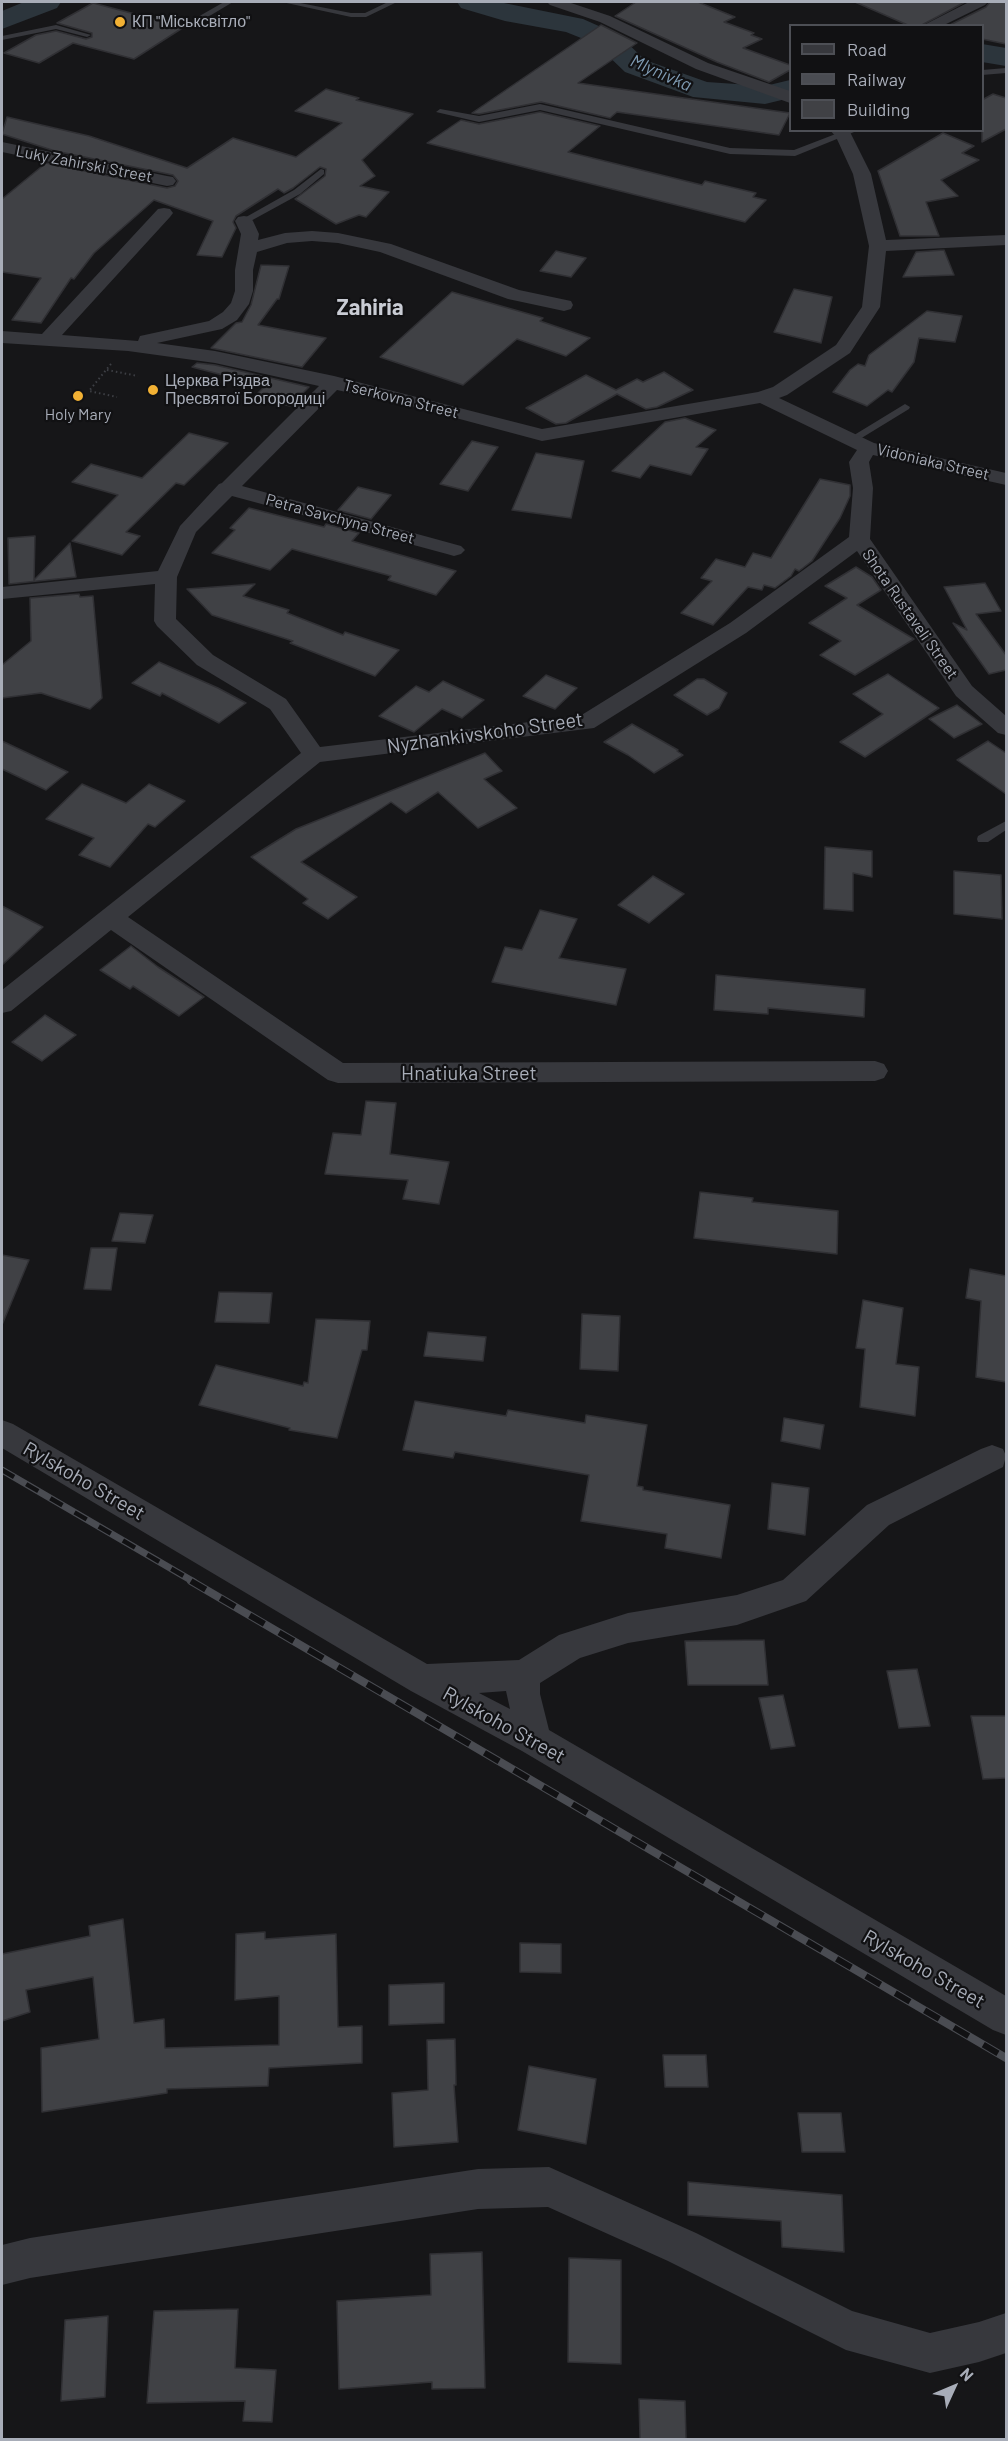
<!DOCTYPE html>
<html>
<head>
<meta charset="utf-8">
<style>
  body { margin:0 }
  #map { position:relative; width:1008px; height:2441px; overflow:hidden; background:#161618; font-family:Barlow,sans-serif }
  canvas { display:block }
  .frame { position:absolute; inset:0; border:3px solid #a8adb8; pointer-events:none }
  .legend { position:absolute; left:789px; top:24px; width:195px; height:108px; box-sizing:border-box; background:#111113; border:2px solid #4d4f55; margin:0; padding:8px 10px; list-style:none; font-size:18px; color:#a8adb8 }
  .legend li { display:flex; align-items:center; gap:12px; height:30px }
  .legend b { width:30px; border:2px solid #4d4f55 }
  .north { position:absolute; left:924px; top:2357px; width:60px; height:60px; -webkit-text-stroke:4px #111113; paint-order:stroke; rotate:46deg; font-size:16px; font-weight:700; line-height:24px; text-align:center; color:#a8adb8 }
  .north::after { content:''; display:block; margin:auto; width:21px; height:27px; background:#a8adb8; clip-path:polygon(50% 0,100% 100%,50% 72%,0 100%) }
</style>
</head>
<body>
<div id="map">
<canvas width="1008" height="2441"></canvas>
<div class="frame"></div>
<ul class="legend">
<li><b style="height:8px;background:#37383d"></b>Road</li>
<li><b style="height:8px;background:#4a4c52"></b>Railway</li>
<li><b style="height:16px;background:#404145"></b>Building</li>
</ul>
<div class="north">N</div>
</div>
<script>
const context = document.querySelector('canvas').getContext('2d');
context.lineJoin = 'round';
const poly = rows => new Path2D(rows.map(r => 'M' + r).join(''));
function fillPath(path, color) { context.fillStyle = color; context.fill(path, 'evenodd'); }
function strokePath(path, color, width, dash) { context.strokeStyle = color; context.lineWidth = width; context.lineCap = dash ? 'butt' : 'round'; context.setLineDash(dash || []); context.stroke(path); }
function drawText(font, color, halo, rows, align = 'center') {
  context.font = font + ' Barlow,sans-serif'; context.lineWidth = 4.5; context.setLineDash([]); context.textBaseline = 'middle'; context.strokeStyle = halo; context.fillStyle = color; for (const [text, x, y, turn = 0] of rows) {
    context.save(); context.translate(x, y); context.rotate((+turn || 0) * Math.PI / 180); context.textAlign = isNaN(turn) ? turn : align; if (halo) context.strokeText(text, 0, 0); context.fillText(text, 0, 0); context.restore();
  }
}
fillPath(poly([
  [24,2,61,2,57,8,2,29,2,11,24,2],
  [457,2,499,2,583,19,619,35,645,60,707,82,765,86,790,80,790,98,765,104,693,97,625,72,599,47,586,40,566,32,505,21,461,8,457,2],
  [982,44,1006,48,1006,66,982,62,982,44]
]), '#2c353c');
const building = poly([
  [636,2,698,2,735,17,724,22,754,33,751,35,762,39,743,48,790,65,790,70,769,82,717,62,615,16,636,2],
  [855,2,965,2,920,26,910,26,855,2],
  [990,2,1006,2,1006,44,982,39,982,26,948,26,986,7,990,2],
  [93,3,184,27,134,59,73,43,39,63,4,53,36,35,56,31,86,39,92,37,92,33,57,23,93,3],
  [601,25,637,43,578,83,790,113,779,135,617,112,610,118,541,102,479,114,472,113,601,25],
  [326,89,359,98,356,100,413,114,362,160,375,176,360,186,389,192,366,217,359,215,336,224,295,199,325,176,326,169,320,167,293,188,284,193,278,189,236,216,233,222,236,228,222,257,197,255,213,221,154,200,94,253,74,279,71,278,41,323,12,320,41,278,2,272,2,199,46,163,167,188,175,186,178,181,173,175,55,151,2,134,7,117,89,136,187,168,233,138,296,157,342,123,295,111,326,89],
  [993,94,1006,98,1006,129,982,142,982,100,993,94],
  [540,112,600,126,568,152,702,185,705,181,756,193,753,197,766,200,745,222,427,143,461,120,479,124,540,112],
  [943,133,974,146,962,153,979,160,941,180,958,196,926,202,939,236,900,236,878,171,943,133],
  [944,250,954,275,903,277,916,252,944,250],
  [556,251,586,258,571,277,540,271,556,251],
  [261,265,289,266,279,299,277,299,258,325,326,338,302,367,211,348,236,323,242,322,251,305,261,265],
  [794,289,832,297,821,343,774,332,794,289],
  [452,292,543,318,540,321,590,338,566,356,517,339,463,385,380,357,452,292],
  [927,311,962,316,955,342,919,338,914,362,892,392,888,390,867,406,833,392,850,370,858,364,865,366,869,355,927,311],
  [197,363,215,365,309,387,290,406,254,397,265,386,192,367,197,363],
  [664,372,693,390,657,407,646,409,617,394,566,423,556,424,526,408,586,375,616,390,637,379,643,382,664,372],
  [685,418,716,430,696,447,708,449,691,475,650,465,640,478,612,471,665,422,685,418],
  [189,433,228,443,184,485,176,483,126,532,140,536,122,555,72,541,118,495,72,482,91,464,142,478,189,433],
  [472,441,498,447,468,491,440,484,472,441],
  [536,453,584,461,571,518,512,510,536,453],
  [820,479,850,485,850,496,840,518,812,561,799,571,795,569,791,576,775,588,764,585,762,590,748,587,713,625,681,613,712,581,701,578,716,559,745,567,753,553,771,558,820,479],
  [358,487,391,495,371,519,338,510,358,487],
  [249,508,324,527,326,524,359,533,352,541,456,571,436,595,388,580,391,576,292,549,270,570,212,553,235,530,230,528,249,508],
  [35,536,34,580,70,543,76,577,9,584,8,538,35,536],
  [856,567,872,577,881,590,857,605,914,639,855,675,820,655,841,641,809,623,847,598,825,586,856,567],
  [985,583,1001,611,976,614,1006,655,1006,670,989,674,953,623,967,630,944,587,985,583],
  [255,584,243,596,289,610,287,613,343,635,345,632,399,650,375,676,290,643,293,641,212,615,187,589,255,584],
  [79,594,80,597,93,596,102,698,90,709,41,693,2,698,2,665,31,641,30,598,79,594],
  [159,662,218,688,246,703,219,723,162,693,160,696,132,683,159,662],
  [888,674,939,708,865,757,840,742,883,714,853,694,888,674],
  [546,675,577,688,555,709,523,696,546,675],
  [697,679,704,679,727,693,719,708,707,715,674,695,697,679],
  [443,681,484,700,462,718,442,709,414,732,379,716,416,686,429,692,443,681],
  [957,705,982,724,954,738,929,719,957,705],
  [632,724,678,750,677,751,683,755,654,773,628,755,604,742,632,724],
  [2,741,68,772,46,790,2,769,2,741],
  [988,741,1006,753,1006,794,957,760,988,741],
  [485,753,502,771,484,779,517,808,478,828,438,792,406,813,391,802,301,862,357,897,328,919,303,903,308,899,251,857,296,829,485,753],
  [82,784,126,803,149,784,185,801,155,827,148,824,110,867,79,855,94,838,46,819,82,784],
  [825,847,872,851,872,877,853,873,853,911,824,909,825,847],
  [954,871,1001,875,1002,919,954,914,954,871],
  [653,876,684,894,649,923,618,905,653,876],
  [2,906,43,927,2,965,2,906],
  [540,910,577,919,559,958,626,969,616,1005,492,982,505,947,522,950,540,910],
  [131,946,158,967,204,997,179,1016,133,986,130,989,100,970,131,946],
  [716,975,865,989,864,1017,768,1008,768,1014,714,1010,716,975],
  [45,1015,76,1035,42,1061,12,1042,45,1015],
  [366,1101,396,1103,390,1154,449,1162,439,1204,403,1199,408,1180,325,1174,333,1133,361,1135,366,1101],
  [700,1192,753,1198,752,1202,838,1211,837,1254,694,1238,700,1192],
  [120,1213,153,1215,145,1243,112,1241,120,1213],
  [91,1248,117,1248,111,1290,84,1289,91,1248],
  [2,1255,29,1260,2,1325,2,1255],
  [970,1269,1006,1276,1006,1382,976,1377,981,1301,966,1298,970,1269],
  [219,1292,272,1293,269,1323,215,1322,219,1292],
  [863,1300,903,1308,896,1364,919,1367,915,1416,860,1407,865,1349,856,1348,863,1300],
  [582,1314,620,1316,618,1371,580,1369,582,1314],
  [316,1319,370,1321,367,1350,362,1350,337,1438,289,1430,290,1428,199,1405,216,1365,303,1386,304,1382,308,1383,316,1319],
  [428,1332,486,1337,483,1361,424,1356,428,1332],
  [415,1401,506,1416,508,1410,585,1423,586,1415,647,1425,637,1486,643,1487,643,1490,730,1505,721,1558,665,1548,667,1534,581,1521,589,1475,455,1452,453,1458,403,1450,415,1401],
  [784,1418,824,1425,820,1449,781,1441,784,1418],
  [772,1483,809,1488,805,1535,768,1529,772,1483],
  [764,1640,768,1685,688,1685,685,1641,764,1640],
  [917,1669,930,1726,899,1728,887,1671,917,1669],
  [783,1695,795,1746,771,1749,759,1698,783,1695],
  [971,1716,1006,1716,1006,1778,983,1779,971,1716],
  [123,1919,134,2023,164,2019,165,2048,279,2045,279,1996,235,2000,236,1934,265,1932,265,1939,336,1934,338,2027,362,2026,362,2063,269,2068,268,2086,167,2089,167,2093,42,2112,41,2048,99,2039,93,1977,26,1990,30,2012,2,2021,2,1954,90,1936,89,1926,123,1919],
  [520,1943,561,1944,561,1973,520,1972,520,1943],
  [444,1983,444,2023,389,2025,389,1985,444,1983],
  [455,2039,456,2085,454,2085,458,2142,394,2147,392,2093,428,2090,427,2040,455,2039],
  [663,2055,706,2055,708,2087,665,2087,663,2055],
  [529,2066,596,2079,586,2144,518,2130,529,2066],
  [798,2113,841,2113,845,2152,802,2152,798,2113],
  [688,2182,842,2195,844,2252,782,2247,781,2221,688,2215,688,2182],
  [482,2252,485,2388,432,2389,432,2382,339,2389,337,2301,431,2295,430,2254,482,2252],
  [569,2258,621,2260,621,2364,568,2362,569,2258],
  [238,2309,235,2368,276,2370,272,2422,243,2421,245,2401,147,2403,154,2311,238,2309],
  [108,2316,105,2397,61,2401,65,2320,108,2316],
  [639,2399,685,2401,686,2439,640,2439,639,2399]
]);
fillPath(building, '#404145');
strokePath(building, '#303034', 1.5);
strokePath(poly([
  [111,364,89,391,117,397],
  [107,370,138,376]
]), '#3d3f44', 2, [1.5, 3]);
fillPath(poly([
  [224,2,233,2,196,24,189,22,224,2],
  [282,2,295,2,351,13,365,13,388,2,397,2,366,17,351,17,282,2],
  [56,25,91,35,87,37,56,29,2,40,2,36,56,25],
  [1006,68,1006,73,982,75,982,70,1006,68],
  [540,104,730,148,794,150,846,130,859,130,795,156,730,154,540,110,479,122,436,112,440,109,479,116,540,104],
  [321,169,324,170,324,174,300,194,247,223,239,221,294,190,321,169],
  [905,404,910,407,909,409,855,442,846,440,905,404],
  [1006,821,1006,830,988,842,978,842,977,839,978,836,1006,821]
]), '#37383d');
fillPath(poly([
  [547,2,568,2,610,16,708,63,790,91,790,103,696,69,600,22,550,5,547,2],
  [969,2,988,2,985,5,942,26,922,26,969,2],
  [830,130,849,130,871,174,886,240,1006,235,1006,245,886,251,880,307,850,353,787,395,779,398,874,443,1006,473,1006,485,873,455,869,462,873,488,870,539,972,686,1006,716,1006,735,998,733,956,696,857,551,746,633,594,728,320,762,128,917,343,1063,875,1061,884,1064,888,1071,884,1078,875,1081,338,1083,328,1080,111,930,11,1011,2,1013,2,990,301,753,270,709,197,665,157,626,154,621,155,584,2,599,2,587,158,571,180,526,219,484,222,483,319,386,215,363,128,351,2,343,2,331,42,334,158,209,164,208,170,209,173,213,170,217,62,335,138,341,140,336,209,321,223,312,231,303,235,291,235,270,241,234,235,221,238,217,244,216,250,217,253,221,259,234,258,240,285,233,312,231,338,233,391,244,519,290,571,301,573,305,571,309,564,311,508,299,380,252,338,243,312,241,287,243,257,252,253,270,253,291,249,304,237,320,222,329,157,343,215,351,334,376,542,429,758,392,773,387,836,345,862,307,869,246,853,174,836,137,830,130],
  [337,390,411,406,542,441,760,403,857,450,849,462,853,488,849,537,730,623,580,716,320,747,286,699,213,655,176,619,177,577,196,532,232,496,447,554,454,556,461,554,465,550,461,546,242,486,337,390],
  [2,142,167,176,173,177,176,181,173,185,167,186,2,152,2,142],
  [2,1420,13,1424,427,1664,519,1660,559,1635,628,1613,737,1595,783,1580,867,1505,981,1449,992,1445,1003,1449,1006,1456,1003,1467,889,1525,806,1601,737,1625,628,1643,580,1658,540,1683,540,1694,549,1730,1006,1996,1006,2035,993,2030,522,1751,411,1691,2,1448,2,1420],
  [506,1691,510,1709,479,1693,506,1691],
  [549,2167,696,2233,852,2311,930,2333,979,2322,1006,2313,1006,2353,979,2362,930,2373,846,2350,668,2261,548,2207,478,2209,30,2278,2,2285,2,2245,30,2238,478,2169,549,2167]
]), '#37383d');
const railFar1 = poly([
  [2,1470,194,1582]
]);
const rail = poly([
  [191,1581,1006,2058]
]);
strokePath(railFar1, '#4a4c52', 7);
strokePath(rail, '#4a4c52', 8);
strokePath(railFar1, '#111113', 4.5, [14]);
strokePath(rail, '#111113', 6, [17]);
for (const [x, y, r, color] of [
  [120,22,6,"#f2b134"],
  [153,390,6,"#f2b134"],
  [78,396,6,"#f2b134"]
]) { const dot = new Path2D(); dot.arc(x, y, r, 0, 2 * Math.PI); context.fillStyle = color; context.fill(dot); strokePath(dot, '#111113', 2); }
drawText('16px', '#a8adb8', '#111113', [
  ["КП \"Міськсвітло\"",132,22],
  ["Церква Різдва",165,381],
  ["Пресвятої Богородиці",165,399],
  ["Holy Mary",78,415,"center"]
], 'left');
drawText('16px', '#a8adb8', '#111113', [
  ["Luky Zahirski Street",84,164,11],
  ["Tserkovna Street",401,399,14],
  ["Vidoniaka Street",933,462,13],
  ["Petra Savchyna Street",340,519,15],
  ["Shota Rustaveli Street",910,614,55]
]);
drawText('italic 18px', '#7f9bb3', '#111113', [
  ["Mlynivka",661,73,24]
]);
drawText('20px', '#a8adb8', '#111113', [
  ["Nyzhankivskoho Street",485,733,-8],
  ["Hnatiuka Street",469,1073],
  ["Rylskoho Street",84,1481,30],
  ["Rylskoho Street",504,1725,29],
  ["Rylskoho Street",924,1969,30]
]);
drawText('bold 22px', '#c9ccd4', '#111113', [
  ["Zahiria",370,308]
]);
</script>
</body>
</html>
